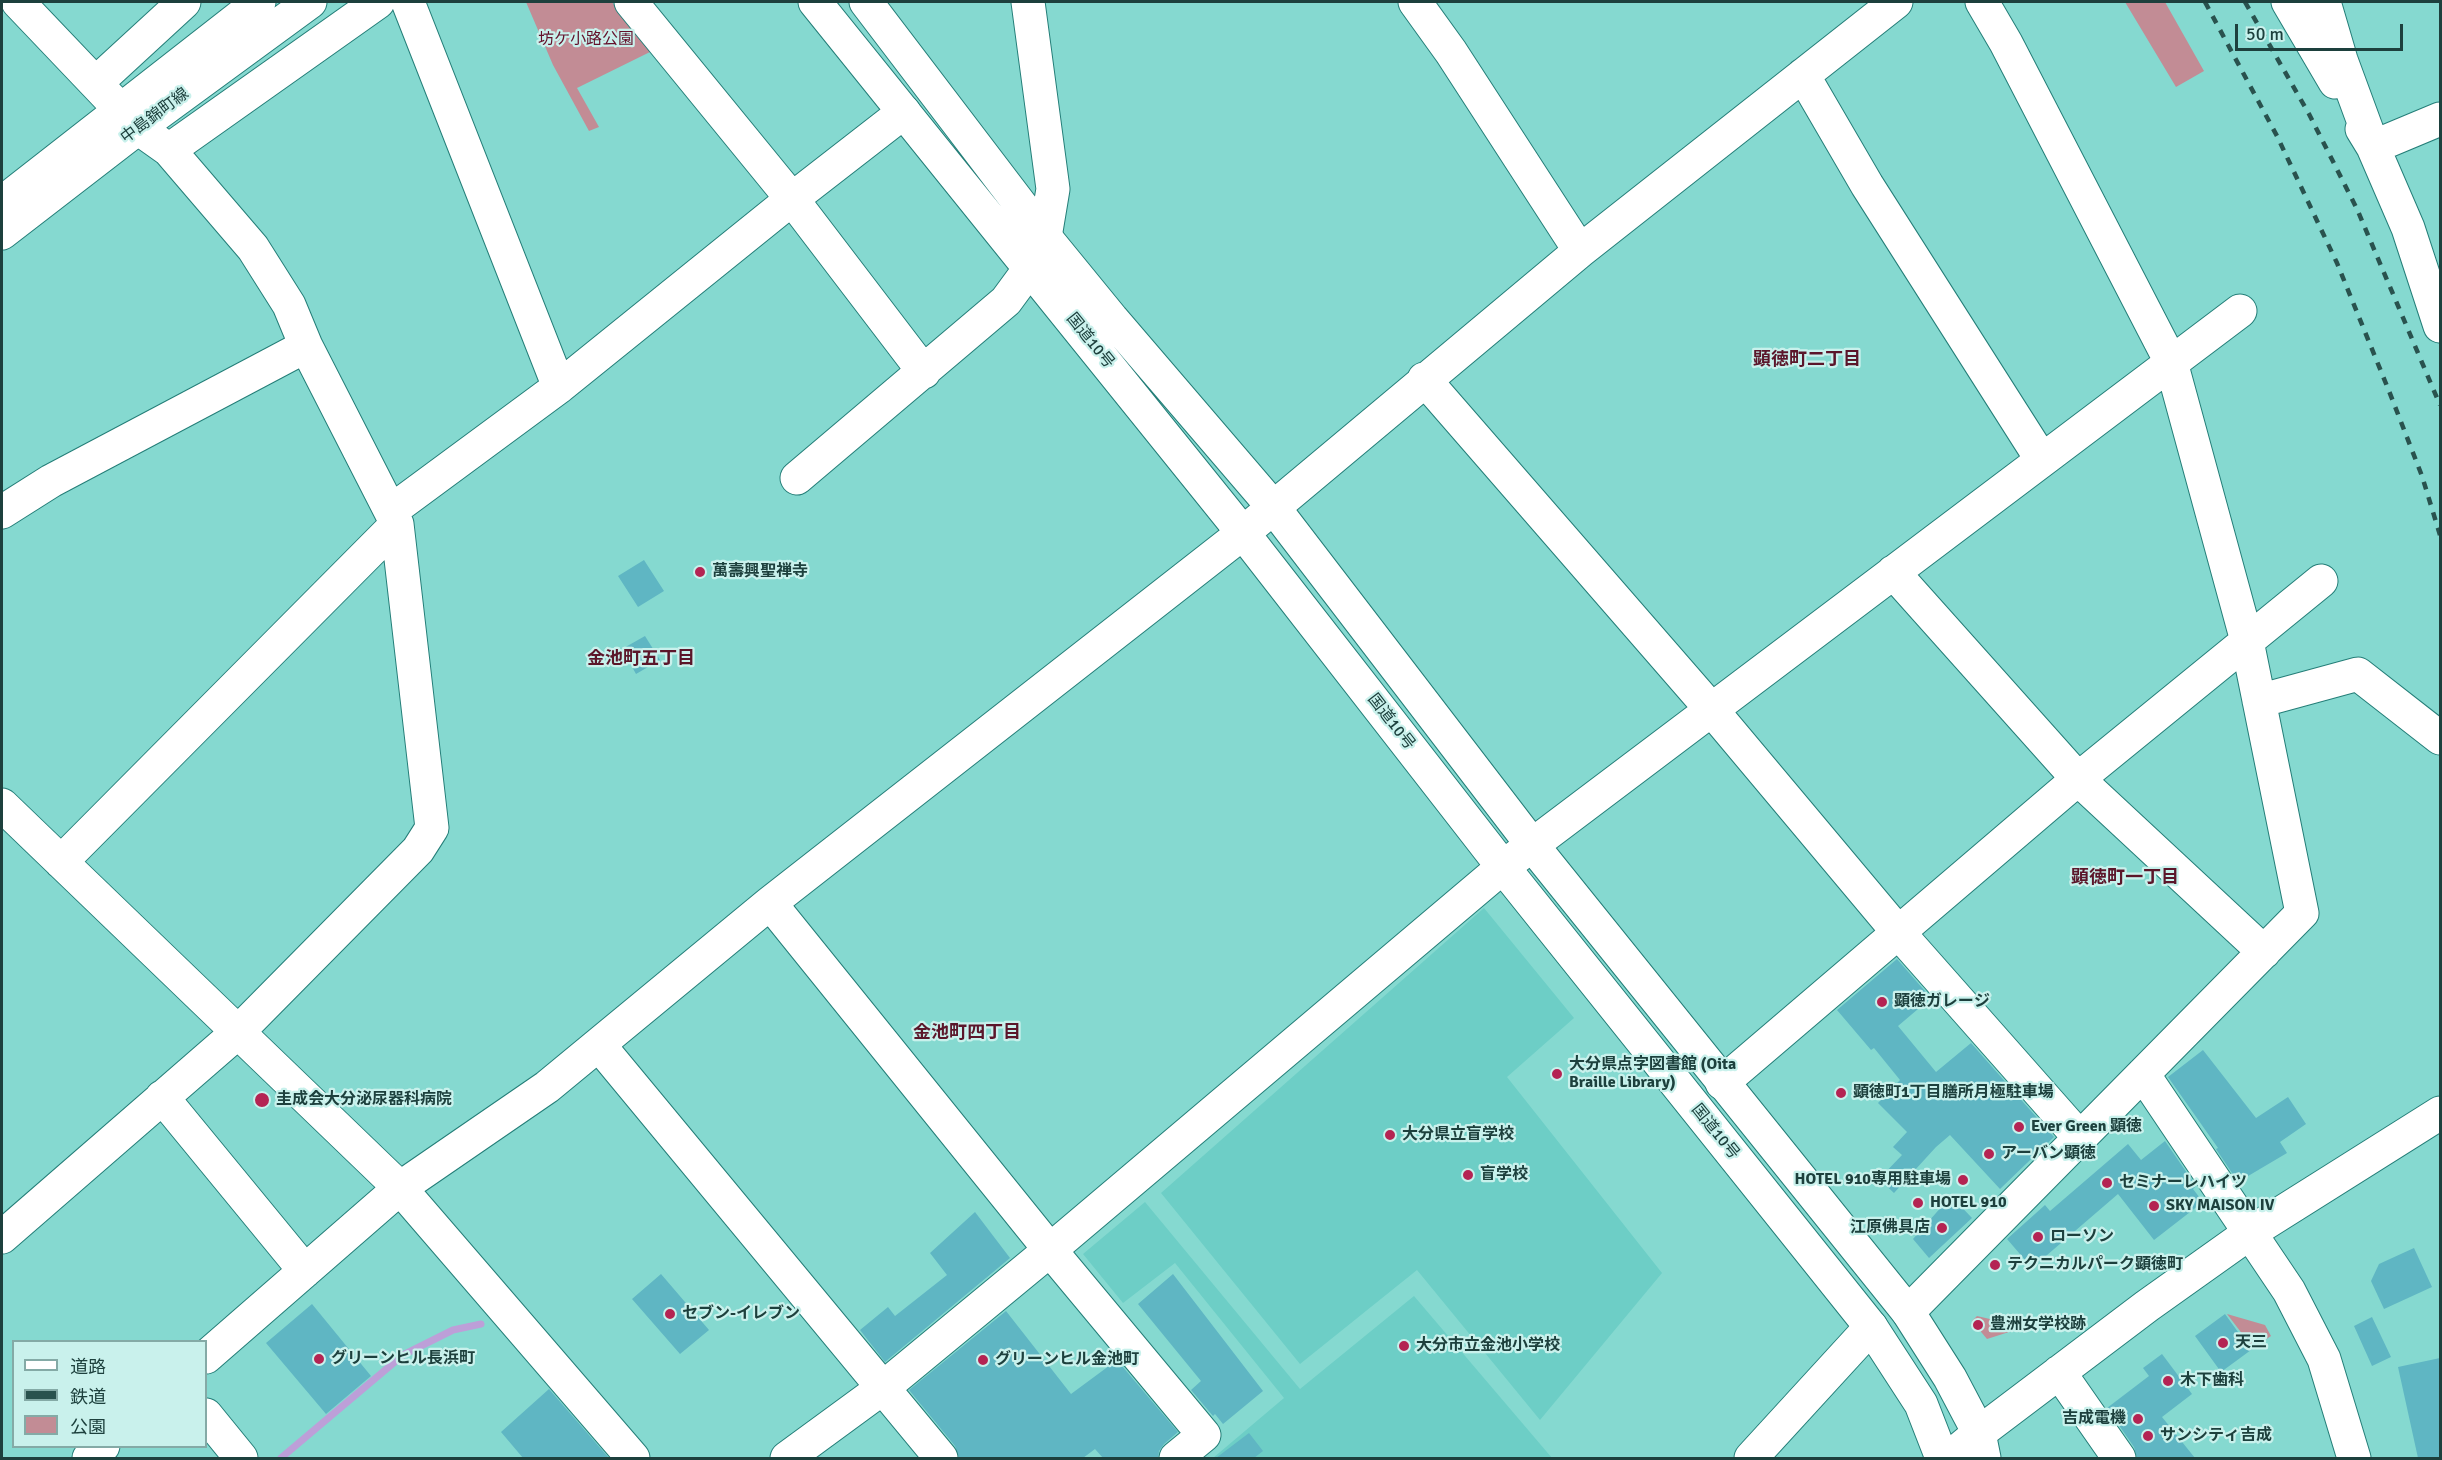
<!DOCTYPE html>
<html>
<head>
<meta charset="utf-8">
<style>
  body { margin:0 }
  #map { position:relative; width:2442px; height:1460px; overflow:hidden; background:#85d9d0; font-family:Signika,"Noto Sans JP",sans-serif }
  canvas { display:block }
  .frame { position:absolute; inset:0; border:3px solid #1d403d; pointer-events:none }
  .legend { position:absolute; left:12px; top:1340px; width:195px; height:108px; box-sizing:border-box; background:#c9f1ec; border:2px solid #84aaa6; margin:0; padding:8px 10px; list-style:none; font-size:18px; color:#1d403d }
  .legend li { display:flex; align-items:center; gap:12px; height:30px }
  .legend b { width:30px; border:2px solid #84aaa6 }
  .scale { position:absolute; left:2235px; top:24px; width:168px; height:27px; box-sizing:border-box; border:3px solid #1d403d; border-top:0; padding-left:8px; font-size:18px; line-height:21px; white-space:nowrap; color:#1d403d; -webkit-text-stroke:4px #c9f1ec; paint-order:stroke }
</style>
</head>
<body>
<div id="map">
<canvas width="2442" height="1460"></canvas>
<div class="frame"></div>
<ul class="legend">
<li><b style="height:8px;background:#fff"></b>道路</li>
<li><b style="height:8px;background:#29524e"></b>鉄道</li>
<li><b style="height:16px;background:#c28c95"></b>公園</li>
</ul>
<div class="scale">50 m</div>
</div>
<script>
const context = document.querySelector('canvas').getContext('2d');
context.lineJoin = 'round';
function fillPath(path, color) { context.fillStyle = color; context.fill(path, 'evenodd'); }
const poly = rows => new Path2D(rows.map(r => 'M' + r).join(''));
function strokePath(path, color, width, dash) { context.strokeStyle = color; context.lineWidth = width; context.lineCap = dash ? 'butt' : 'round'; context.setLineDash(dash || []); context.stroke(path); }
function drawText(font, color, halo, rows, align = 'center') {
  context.font = font + ' Signika,"Noto Sans JP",sans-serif'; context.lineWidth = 4.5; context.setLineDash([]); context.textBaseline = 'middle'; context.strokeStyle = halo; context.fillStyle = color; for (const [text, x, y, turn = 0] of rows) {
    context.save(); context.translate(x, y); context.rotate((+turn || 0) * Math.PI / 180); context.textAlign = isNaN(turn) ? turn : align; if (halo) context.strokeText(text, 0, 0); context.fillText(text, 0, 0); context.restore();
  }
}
fillPath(poly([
  [1484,908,1574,1018,1507,1077,1662,1273,1540,1420,1417,1270,1300,1364,1161,1193],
  [1145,1202,1300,1389,1414,1296,1552,1458,1213,1458,1284,1398,1175,1263,1123,1303,1083,1254]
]), '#6dcec6');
fillPath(poly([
  [526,2,612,2,650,52,577,88,599,127,589,131,553,65],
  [2125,2,2165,2,2204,71,2176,87],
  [2227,1314,2265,1325,2271,1336,2253,1348],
  [1977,1316,2007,1323,2010,1327,2009,1332,1987,1339,1972,1321]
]), '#c28c95');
strokePath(poly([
  [281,1458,403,1355,453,1330,481,1324]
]), '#bd9fd8', 7);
fillPath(poly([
  [644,560,664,591,638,607,618,576],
  [645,636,660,660,636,674,622,649],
  [1897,959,1931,998,1898,1026,1936,1072,1971,1043,2054,1137,2000,1189,1950,1135,1936,1147,1894,1193,1879,1179,1902,1155,1893,1147,1907,1132,1878,1103,1900,1080,1874,1048,1871,1050,1837,1010],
  [2203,1050,2256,1118,2288,1097,2306,1124,2280,1142,2287,1153,2238,1182,2216,1149,2218,1148,2168,1077],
  [2165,1141,2196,1186,2193,1189,2203,1202,2154,1240,2118,1194,2032,1268,2007,1239,2045,1205,2050,1211,2128,1144,2141,1160],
  [1951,1196,1972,1218,1929,1258,1913,1239],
  [975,1212,1010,1258,885,1362,860,1330,888,1307,895,1316,947,1275,930,1253],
  [2414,1248,2432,1287,2384,1309,2371,1281,2379,1264],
  [661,1274,709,1330,680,1354,632,1299],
  [1173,1274,1263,1391,1223,1424,1215,1414,1213,1416,1191,1390,1201,1381,1138,1304],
  [312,1304,371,1376,326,1414,266,1343],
  [1006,1311,1071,1394,1117,1360,1178,1432,1164,1444,1159,1451,1158,1458,1103,1458,1095,1449,1083,1458,959,1458,955,1446,909,1390],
  [2225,1314,2251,1350,2221,1372,2195,1336],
  [2372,1317,2391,1357,2372,1366,2354,1326],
  [2162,1354,2192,1394,2162,1417,2195,1458,2137,1458,2134,1447,2107,1408,2149,1376,2143,1368],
  [2440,1358,2440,1458,2418,1458,2398,1367],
  [549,1389,609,1458,523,1458,501,1432],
  [1249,1433,1263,1451,1254,1458,1216,1458]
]), '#5fb6c3');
const minor = poly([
  [408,2,559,387],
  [631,2,792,199,924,372],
  [1415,2,1451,52,1580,251],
  [2288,2,2335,82],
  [2324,2,2341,60,2373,147,2408,228,2440,326],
  [1803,75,1867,185,2042,460],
  [96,83,184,2],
  [2362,129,2373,147,2440,119],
  [169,150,378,2],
  [2,203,259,2],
  [2,233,138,128,310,2],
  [1424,379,1711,709,1898,932,2080,1138],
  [797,478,1006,301,1031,267,1045,237,1053,189,1028,2],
  [391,511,559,387,792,199,904,112],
  [2,512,51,481,306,346],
  [1893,572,2078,779,2264,952],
  [2259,701,2358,674,2440,738],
  [2,805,400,1188,633,1458],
  [61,862,397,524],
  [770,903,1050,1250,884,1387,787,1458],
  [599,1045,941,1458],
  [2143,1074,2289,1291,2324,1359,2354,1458],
  [1722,1083,2078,779,2321,581],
  [162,1097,305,1271],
  [2,1237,238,1032,418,850,432,828,397,524,306,346,289,305,253,248,169,150,138,128,18,2],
  [1908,1312,2302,913,2247,641,2171,362,2006,43,1982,2],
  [206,1357,400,1188,547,1087,770,903,1243,533,1580,251,1896,2],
  [2059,1372,2119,1458],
  [206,1415,241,1458],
  [89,1458,103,1446],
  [1176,1458,1204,1435,1050,1250,1503,867,2240,311],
  [1751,1458,1871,1327],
  [1949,1458,1979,1433,2147,1306,2251,1232,2440,1113]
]);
const highway = poly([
  [815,2,1243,533,1503,867,1871,1327,1921,1404,1942,1458],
  [866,2,1045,237,1112,319,1274,508,1533,846,1908,1312,1950,1378,1979,1433,1984,1458]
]);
strokePath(minor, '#247e78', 35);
strokePath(highway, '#247e78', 35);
strokePath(minor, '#fff', 33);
strokePath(highway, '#fff', 33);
strokePath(poly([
  [2205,2,2277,136,2337,263,2389,391,2422,476,2440,535],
  [2245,2,2309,114,2357,209,2440,405]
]), '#29524e', 4.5, [8, 8]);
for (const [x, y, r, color] of [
  [700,572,6,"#b42453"],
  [1882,1002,6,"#b42453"],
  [1557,1074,6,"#b42453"],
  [1841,1093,6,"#b42453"],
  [262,1100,8,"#b42453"],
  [2019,1127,6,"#b42453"],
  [1390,1135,6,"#b42453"],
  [1989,1154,6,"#b42453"],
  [1468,1175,6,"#b42453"],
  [1963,1180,6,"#b42453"],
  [2107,1183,6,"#b42453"],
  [1918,1203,6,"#b42453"],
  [2154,1206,6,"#b42453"],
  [1942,1228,6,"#b42453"],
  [2038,1237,6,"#b42453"],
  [1995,1265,6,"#b42453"],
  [670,1314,6,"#b42453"],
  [1978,1325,6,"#b42453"],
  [2223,1343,6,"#b42453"],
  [1404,1346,6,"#b42453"],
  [319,1359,6,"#b42453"],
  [983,1360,6,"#b42453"],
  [2168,1381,6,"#b42453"],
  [2138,1419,6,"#b42453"],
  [2148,1436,6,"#b42453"]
]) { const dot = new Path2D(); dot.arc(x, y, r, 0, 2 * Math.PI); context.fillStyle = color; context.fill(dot); strokePath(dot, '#c9f1ec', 2); }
drawText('16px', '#64112b', '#c9f1ec', [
  ["坊ケ小路公園",586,40]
]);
drawText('16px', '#1d403d', '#c9f1ec', [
  ["中島錦町線",155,116,-37],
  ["国道10号",1090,341,51],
  ["国道10号",1391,722,52],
  ["国道10号",1715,1132,51]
]);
drawText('bold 16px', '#1d403d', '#c9f1ec', [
  ["萬壽興聖禅寺",712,572],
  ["顕徳ガレージ",1894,1002],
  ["大分県点字図書館 (Oita",1569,1065],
  ["Braille Library)",1569,1083],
  ["顕徳町1丁目膳所月極駐車場",1853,1093],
  ["圭成会大分泌尿器科病院",276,1100],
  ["Ever Green 顕徳",2031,1127],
  ["大分県立盲学校",1402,1135],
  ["アーバン顕徳",2001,1154],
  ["盲学校",1480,1175],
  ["HOTEL 910専用駐車場",1951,1180,"right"],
  ["セミナーレハイツ",2119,1183],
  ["HOTEL 910",1930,1203],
  ["SKY MAISON IV",2166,1206],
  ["江原佛具店",1930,1228,"right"],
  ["ローソン",2050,1237],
  ["テクニカルパーク顕徳町",2007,1265],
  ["セブン-イレブン",682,1314],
  ["豊洲女学校跡",1990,1325],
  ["天三",2235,1343],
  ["大分市立金池小学校",1416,1346],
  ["グリーンヒル長浜町",331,1359],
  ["グリーンヒル金池町",995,1360],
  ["木下歯科",2180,1381],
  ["吉成電機",2126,1419,"right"],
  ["サンシティ吉成",2160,1436]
], 'left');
drawText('bold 18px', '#5b162a', '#c9f1ec', [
  ["顕徳町二丁目",1807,360],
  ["金池町五丁目",641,659],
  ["顕徳町一丁目",2125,878],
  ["金池町四丁目",967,1033]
]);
</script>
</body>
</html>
